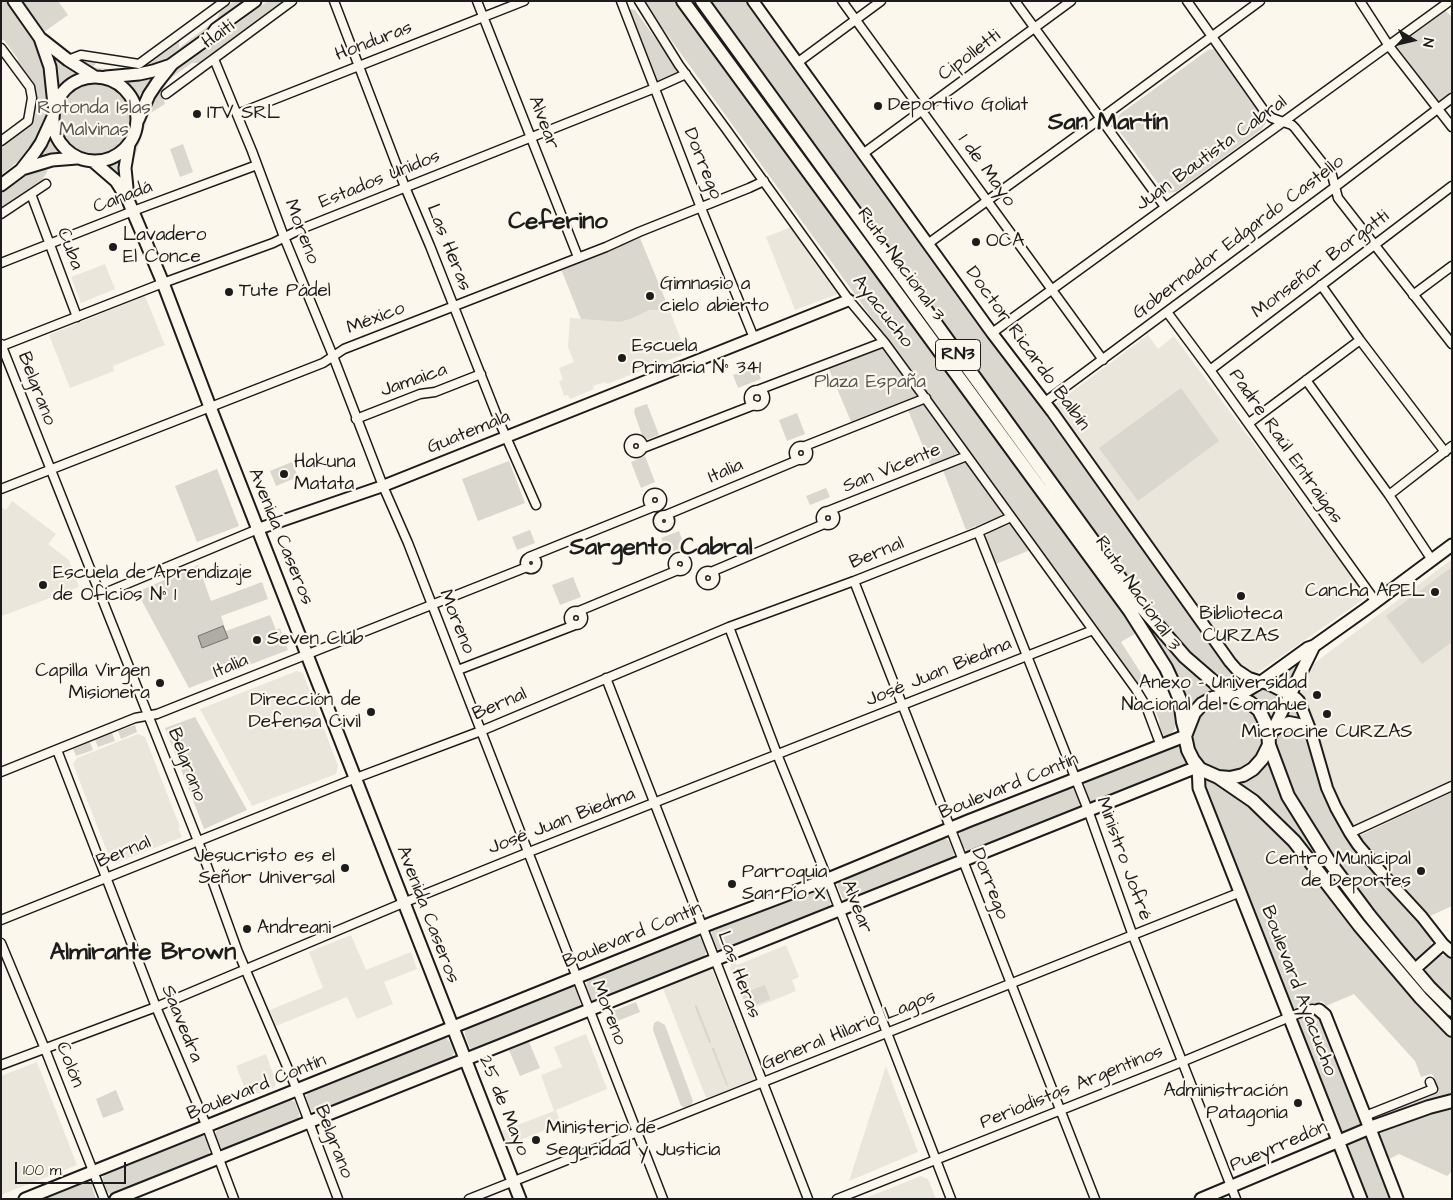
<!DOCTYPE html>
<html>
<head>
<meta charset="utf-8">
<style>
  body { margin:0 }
  #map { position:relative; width:1453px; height:1200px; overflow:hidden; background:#fbf7ec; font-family:"Architects Daughter",sans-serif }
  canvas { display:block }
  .frame { position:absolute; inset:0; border:2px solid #1c1c1c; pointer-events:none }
  .north { position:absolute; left:1388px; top:15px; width:50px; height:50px; -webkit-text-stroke:4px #fbf7ec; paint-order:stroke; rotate:99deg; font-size:14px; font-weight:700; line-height:20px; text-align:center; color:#1c1c1c }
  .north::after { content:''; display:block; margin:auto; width:18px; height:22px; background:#1c1c1c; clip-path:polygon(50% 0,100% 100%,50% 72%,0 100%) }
  .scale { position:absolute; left:15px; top:1162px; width:111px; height:22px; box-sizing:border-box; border:2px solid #1c1c1c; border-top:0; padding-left:6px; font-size:15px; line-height:18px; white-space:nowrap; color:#1c1c1c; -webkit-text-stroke:4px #fbf7ec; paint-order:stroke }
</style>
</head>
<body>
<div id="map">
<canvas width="1453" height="1200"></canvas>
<div class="frame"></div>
<div class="north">N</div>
<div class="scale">100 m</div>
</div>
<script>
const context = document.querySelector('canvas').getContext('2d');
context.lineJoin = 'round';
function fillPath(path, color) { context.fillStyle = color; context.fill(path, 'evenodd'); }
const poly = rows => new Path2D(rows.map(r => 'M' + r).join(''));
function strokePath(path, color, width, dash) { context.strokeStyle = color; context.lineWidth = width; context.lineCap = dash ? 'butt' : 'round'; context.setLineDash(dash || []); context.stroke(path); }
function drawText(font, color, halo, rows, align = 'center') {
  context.font = font + ' "Architects Daughter",sans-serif'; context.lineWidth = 4.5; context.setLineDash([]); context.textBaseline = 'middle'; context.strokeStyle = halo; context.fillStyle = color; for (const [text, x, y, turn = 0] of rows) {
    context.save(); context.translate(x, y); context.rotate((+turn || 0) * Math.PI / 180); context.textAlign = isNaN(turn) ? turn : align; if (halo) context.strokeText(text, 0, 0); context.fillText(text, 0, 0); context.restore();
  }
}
fillPath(poly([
  [791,227,838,294,795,310,766,237],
  [105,264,115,289,81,303,71,277],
  [145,296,165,345,113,366,114,371,70,388,49,335],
  [649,310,670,311,684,348,680,350,682,355,607,384,605,382,593,386,594,389,570,399,568,395,564,396,559,381,563,380,559,368,574,362,568,347,570,318,619,322,631,319],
  [1148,335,1158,349,1174,336,1367,597,1257,673,1244,672,1054,405],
  [12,501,56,534,48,544,69,560,79,587,2,616,1,507,6,510],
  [1452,559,1452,781,1356,826,1349,823,1330,787,1304,702,1301,693,1303,682,1307,673,1316,662],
  [297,671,303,673,338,766,336,774,252,806,200,709],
  [138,734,145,737,180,827,178,828,182,837,116,863,112,853,108,854,73,764,77,758],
  [351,935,366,970,411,952,417,969,384,982,393,1004,357,1019,347,997,276,1026,270,1010,323,988,309,952],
  [786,945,799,977,792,980,796,991,747,1011,730,968,731,964,735,962,737,965],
  [705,969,709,969,713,972,754,1076,754,1080,751,1084,707,1100,662,986],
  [586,1034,607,1089,556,1110,561,1124,507,1145,502,1131,554,1111,541,1075,562,1067,554,1047],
  [266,1054,276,1082,275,1087,248,1097,236,1066],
  [37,1062,77,1165,1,1195,1,1076],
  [886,1066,918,1152,849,1181],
  [921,1176,928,1179,936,1199,863,1199]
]), '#eae6dc');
fillPath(poly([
  [1,1,9,1,37,42,46,67,50,96,46,121,38,140,26,155,1,175,1,145,28,125,35,101,17,65,18,59,4,40,1,40],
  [23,1,58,1,68,15,44,32],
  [234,1,250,1,177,53,174,59,167,63,140,71,123,74,106,74,91,68,81,60,97,62,93,67,125,72,130,68,140,69,179,41,179,48,217,19,220,12],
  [268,1,285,1,200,63,192,63,168,80,162,93,165,104,149,114,134,159,130,160,142,123,159,85,184,60,201,50],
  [643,1,678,1,1138,632,1121,642,1146,681,1146,686,1143,687,1140,686,973,458],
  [707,1,746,1,1227,666,1231,672,1231,685,1228,686,1221,682,1206,670,1144,605],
  [631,9,635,10,676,67,677,71,675,74,660,80,657,80,655,78,630,13],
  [1445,10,1452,17,1452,92,1438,101,1396,45],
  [1214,49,1218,51,1264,115,1266,123,1261,130,1176,192,1168,193,1163,190,1117,128,1117,120,1120,114,1208,50],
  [50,52,78,72,71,76,57,89],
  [161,71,141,101,139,100,132,88,124,82,124,79],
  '57 120a37 37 0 1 1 74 0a37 37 0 1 1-74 0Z',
  [50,135,57,147,65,154,33,159],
  [183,144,193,172,180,177,170,149],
  [122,157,123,183,104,166,117,161],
  [48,165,47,172,42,180,1,209,1,194,35,170],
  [640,238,670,311,649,310,631,319,619,322,581,319,561,269],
  [877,347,884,349,915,392,916,396,912,400,852,424,828,367],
  [756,367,761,379,738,388,733,375],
  [1181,388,1219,441,1138,501,1099,448],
  [647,404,659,435,648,439,643,438,634,412,635,408],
  [921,405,924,405,927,407,957,449,958,452,954,457,931,466,908,410],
  [797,413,805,434,787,441,779,420],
  [645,456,655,482,641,488,631,462],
  [509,461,525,503,478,521,462,479],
  [292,462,298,477,276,486,270,471],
  [962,462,966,463,969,466,1001,509,1002,514,999,517,966,530,943,470],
  [217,469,239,526,197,542,175,486],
  [826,488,830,497,810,505,806,496],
  [1010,524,1014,526,1030,550,996,564,986,540,986,536,989,533],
  [530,530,535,543,517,550,512,537],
  [679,531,685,547,668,553,661,538],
  [198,565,211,601,262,582,268,599,221,616,226,631,270,615,276,630,280,628,288,650,189,688,137,592],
  [1452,567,1452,642,1422,664,1386,616],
  [573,577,581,597,560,605,552,585],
  [1139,612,1216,689,1198,699,1191,708,1187,708,1139,617],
  [1306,653,1288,689,1272,682,1273,678],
  [1235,674,1248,683,1248,684,1241,689,1236,688],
  [1265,687,1278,693,1281,698,1281,704,1274,720,1272,719,1262,702,1253,696,1253,693,1259,688],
  [1175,696,1177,720,1175,729,1169,736,1164,737,1161,734,1159,720,1154,708],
  '1192 737a36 36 0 1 1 72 0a36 36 0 1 1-72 0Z',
  [1291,702,1294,702,1301,718,1300,720,1283,721],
  [195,717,247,810,204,829,165,728],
  [135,725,137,732,121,739,118,731],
  [1288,725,1304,731,1306,735,1324,794,1340,829,1347,840,1429,933,1432,941,1430,948,1426,955,1416,960,1410,959,1330,857,1292,793,1275,750,1275,739,1277,734],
  [112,733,115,741,98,747,95,740],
  [90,742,93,750,76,756,73,749],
  [1180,743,1184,757,1188,762,1188,764,1097,802,1091,801,1088,798,1085,788,1085,783,1089,780],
  [1269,761,1323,863,1363,919,1426,993,1452,1018,1452,1022,1424,994,1239,784,1239,782,1255,775],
  [1205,779,1218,783,1262,813,1321,880,1354,929,1419,1005,1452,1039,1452,1097,1379,1119,1374,1118,1375,1116,1429,1094,1437,1093,1438,1090,1433,1075,1431,1074,1421,1077,1415,1061,1354,994,1326,1006,1324,1003,1321,1001,1297,1009,1293,1009,1289,1006,1203,789,1203,781],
  [1069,788,1073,789,1076,791,1080,802,1080,806,1077,810,972,851,967,851,964,847,960,838,960,833,964,829],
  [1452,792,1452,906,1430,916,1424,910,1420,910,1359,840,1361,838,1359,836],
  [942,839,946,839,949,841,954,853,953,857,950,860,850,900,845,900,842,897,838,887,838,882,841,879],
  [818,888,822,889,826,891,830,901,830,906,827,910,723,950,719,950,715,947,711,936,712,931,715,927],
  [693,937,698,937,702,939,706,950,705,955,702,959,598,1001,593,1001,590,997,586,987,587,982,590,979],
  [1443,955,1452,958,1452,1001,1428,977,1426,973,1426,968,1431,961,1437,956],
  [765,985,770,999,748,1008,742,994],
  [568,986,573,986,576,989,581,1000,580,1005,577,1009,476,1050,472,1050,469,1046,465,1035,465,1031,467,1027],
  [636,1002,640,1012,615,1022,611,1012],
  [695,1005,697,1006,711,1042,711,1043,709,1043,695,1007],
  [1313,1013,1321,1017,1362,1121,1359,1127,1346,1132,1339,1130,1297,1022,1300,1018],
  [658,1021,665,1025,693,1101,691,1106,686,1108,681,1106,653,1030,654,1023],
  [441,1038,446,1038,449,1041,454,1052,453,1056,450,1060,320,1112,315,1112,310,1109,306,1097,308,1093,311,1089],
  [529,1042,540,1068,520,1076,509,1050],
  [712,1048,714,1048,728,1085,727,1086,726,1085,712,1049],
  [116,1090,124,1110,103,1118,96,1099],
  [289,1099,295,1102,299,1113,299,1117,297,1121,227,1148,222,1148,219,1145,216,1136,216,1132,219,1128],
  [1445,1107,1452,1107,1452,1171,1447,1176,1399,1154,1389,1159,1379,1137,1382,1130],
  [198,1136,203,1136,206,1139,210,1148,209,1153,206,1157,114,1194,110,1194,106,1191,102,1180,105,1172],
  [1366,1138,1369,1140,1392,1199,1365,1199,1347,1149,1349,1144],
  [85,1180,91,1182,96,1199,39,1199]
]), '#dad7ce');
const water = poly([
  [223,626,228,638,202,648,198,636,223,626]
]);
fillPath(water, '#afaca5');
strokePath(water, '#74726e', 1);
const minor = poly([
  [334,1,405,187,430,246,499,421,536,505],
  [477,1,578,257],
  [621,1,701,208,754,338],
  [639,1,679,65,726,129,849,300,885,343,920,391,1135,688,1146,706,1161,746],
  [842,1,1103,360],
  [1015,1,1165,207],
  [1187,1,1265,112,1272,118,1292,125,1295,128,1332,175,1338,198,1452,344],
  [1360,1,1389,46,1452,127],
  [1,48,30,87,32,98,28,121,1,141],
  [214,59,252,151,284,237,333,356,383,486,408,543,663,1199],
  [68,60,81,55,139,64,225,1],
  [797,63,881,1],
  [166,94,292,1],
  [237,114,524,1],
  [864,153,1071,1],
  [31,194,77,317],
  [1,214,46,184],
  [929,243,1100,119,1260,1],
  [1,263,133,211,257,165],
  [1321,285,1360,340,1445,452],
  [1413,295,1452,266],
  [1167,312,1210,370,1376,602],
  [992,333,1450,1],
  [1,344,198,841,238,952,297,1090,338,1199],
  [2,346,163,283,273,243,301,229,655,88,686,74],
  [1210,370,1452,186],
  [1306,380,1389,495,1432,560],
  [758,390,884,342],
  '749 398a8 8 0 1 1 16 0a8 8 0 1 1-16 0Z',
  [1045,402,1335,187,1452,98],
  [356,419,420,394,435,392,481,374],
  [1249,423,1360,340],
  '629 446a7 7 0 1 1 14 0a7 7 0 1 1-14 0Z',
  '794 453a7 7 0 1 1 14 0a7 7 0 1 1-14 0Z',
  [805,446,926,398],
  [643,448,754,405],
  [1,489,323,363,344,349,606,247,639,232,749,188,764,181],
  '648 500a7 7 0 1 1 14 0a7 7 0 1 1-14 0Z',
  [1389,495,1452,446],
  '821 518a7 7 0 1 1 14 0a7 7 0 1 1-14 0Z',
  [828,511,967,456],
  '658 521a6 6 0 1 1 12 0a6 6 0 1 1-12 0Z',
  [666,515,798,460],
  [978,532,1088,810,1133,936,1236,1199],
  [529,557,653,507],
  '525 563a6 6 0 1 1 12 0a6 6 0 1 1-12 0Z',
  '673 564a7 7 0 1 1 14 0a7 7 0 1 1-14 0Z',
  '701 578a7 7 0 1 1 14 0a7 7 0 1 1-14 0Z',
  [711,572,824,524],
  [854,581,1095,1199],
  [100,595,258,529],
  '569 618a7 7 0 1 1 14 0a7 7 0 1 1-14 0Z',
  [579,611,678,570],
  [729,627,777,754,832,890,951,1199],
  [458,670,575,625],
  [606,678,808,1199],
  [57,750,156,1007,207,1127,234,1199],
  [1,772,135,718,157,714,527,567],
  [1350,833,1452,786],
  [1,920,356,778,481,731,729,627,854,581,978,532,1011,517],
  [1,943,45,1049,104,1199],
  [1,1065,156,1007,403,903,529,852,1093,630],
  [1365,1116,1433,1089,1430,1082],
  [469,1199,1241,892],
  [837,1199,1172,1066,1297,1014,1312,1009,1319,1010]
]);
const tertiary = poly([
  [753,1,992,333,1053,413,1230,662,1237,670,1249,678,1268,684,1296,698,1299,701,1310,729,1327,788,1336,808,1350,833,1358,845,1387,879,1422,917,1443,944,1452,952],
  [258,529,383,486,849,300],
  [1274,730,1289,722,1299,724,1310,729],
  [1414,970,1443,944]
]);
const secondary = poly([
  [14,1,40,38,68,60,95,77],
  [40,38,50,67,54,105],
  '53 119a42 42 0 1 1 84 0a42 42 0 1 1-84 0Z',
  [106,77,139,74,153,71,171,65],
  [138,120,149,95,157,83,172,64,211,36,216,29,255,1],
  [94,162,116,181,128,200,163,283,210,407,520,1199],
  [22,169,52,160,77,158],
  [1,185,21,170,35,152,41,143,52,119],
  [128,198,125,168,129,144],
  [1236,697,1261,682,1308,648,1314,646,1366,609,1452,545],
  [1269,738,1314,646],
  [1198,767,1199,788,1361,1199],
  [1319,1010,1325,1015,1365,1116,1397,1199],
  [25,1199,712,923,828,879,968,821,1185,736],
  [116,1199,1197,767],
  [1201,1199,1370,1128]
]);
const trunk = poly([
  [683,1,1130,611,1166,668,1173,683,1180,700,1183,722,1186,733],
  [702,1,1138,603,1185,657,1230,696],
  [1269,745,1288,796,1328,860,1369,915,1396,948,1429,987,1452,1010],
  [1218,777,1230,778,1243,775,1253,769,1262,759,1269,745,1268,730,1265,722,1259,710,1249,702,1236,697,1224,696,1213,698,1202,704,1194,713,1185,736,1188,750,1193,760,1200,769,1218,777,1253,801,1294,841,1316,869,1359,925,1421,998,1452,1030],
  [1370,1128,1429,1107,1452,1101]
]);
strokePath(minor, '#1c1c1c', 11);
strokePath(tertiary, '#1c1c1c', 14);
strokePath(secondary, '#1c1c1c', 15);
strokePath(trunk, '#1c1c1c', 16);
strokePath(minor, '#fbf7ec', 8);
strokePath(tertiary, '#fbf7ec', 10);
strokePath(secondary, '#fbf7ec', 11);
strokePath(trunk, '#fbf7ec', 12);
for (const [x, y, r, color] of [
  [878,106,5,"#1c1c1c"],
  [197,114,5,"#1c1c1c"],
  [976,242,5,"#1c1c1c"],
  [113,247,5,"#1c1c1c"],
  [229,292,5,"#1c1c1c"],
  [650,296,5,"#1c1c1c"],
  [622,358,5,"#1c1c1c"],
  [284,474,5,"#1c1c1c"],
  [43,585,5,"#1c1c1c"],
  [1435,592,5,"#1c1c1c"],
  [1241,596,5,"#1c1c1c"],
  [257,640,5,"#1c1c1c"],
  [160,683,5,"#1c1c1c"],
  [1317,695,5,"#1c1c1c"],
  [371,712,5,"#1c1c1c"],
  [1327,714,5,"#1c1c1c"],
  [345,868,5,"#1c1c1c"],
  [1421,871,5,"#1c1c1c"],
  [732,884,5,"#1c1c1c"],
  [247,929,5,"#1c1c1c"],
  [1298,1103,5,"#1c1c1c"],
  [536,1140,5,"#1c1c1c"]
]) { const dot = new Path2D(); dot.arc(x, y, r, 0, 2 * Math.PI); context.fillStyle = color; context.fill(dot); strokePath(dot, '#fbf7ec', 2); }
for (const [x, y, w] of [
  [958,355,45]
]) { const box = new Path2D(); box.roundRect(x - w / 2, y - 15.5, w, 31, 4); context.fillStyle = '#fbf7ec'; context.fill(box); strokePath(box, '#1c1c1c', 1); }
drawText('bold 18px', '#1c1c1c', null, [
  ["RN3",958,355]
]);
drawText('19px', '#1c1c1c', '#fbf7ec', [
  ["Haití",219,35,-36],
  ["Honduras",374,42,-21],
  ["Cipolletti",970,56,-37],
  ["Alvear",543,123,69],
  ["Juan Bautista Cabral",1212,154,-36],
  ["Dorrego",702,164,68],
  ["1 de Mayo",986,171,54],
  ["Estados Unidos",380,180,-22],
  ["Canadá",123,198,-21],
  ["Moreno",301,232,69],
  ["Gobernador Edgardo Castello",1239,238,-37],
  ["Las Heras",448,248,68],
  ["Cuba",69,249,69],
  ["Ruta Nacional 3",900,265,54],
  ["Monseñor Borgatti",1321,265,-37],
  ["Ayacucho",882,312,52],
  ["México",376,319,-21],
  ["Doctor Ricardo Balbín",1027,349,54],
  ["Jamaica",414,381,-19],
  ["Belgrano",36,389,69],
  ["Guatemala",469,433,-22],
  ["Padre Raúl Entraigas",1285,447,55],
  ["San Vicente",892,469,-22],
  ["Italia",726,472,-23],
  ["Avenida Caseros",280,537,68],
  ["Bernal",877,554,-22],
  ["Ruta Nacional 3",1137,594,55],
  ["Moreno",456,622,68],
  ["Italia",231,667,-22],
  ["José Juan Biedma",939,673,-22],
  ["Bernal",500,705,-23],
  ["Belgrano",186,765,69],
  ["Boulevard Contín",1009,787,-22],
  ["José Juan Biedma",562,822,-21],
  ["Bernal",124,853,-22],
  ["Ministro Jofré",1123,859,70],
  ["Dorrego",989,884,69],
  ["Alvear",856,907,69],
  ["Avenida Caseros",427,915,69],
  ["Boulevard Contín",633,936,-22],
  ["Las Heras",738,975,69],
  ["Boulevard Ayacucho",1298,991,69],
  ["Moreno",608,1013,69],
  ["Saavedra",181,1024,68],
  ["General Hilario Lagos",849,1031,-22],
  ["Colón",69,1065,68],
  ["Boulevard Contín",257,1088,-22],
  ["Periodistas Argentinos",1072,1088,-22],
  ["25 de Mayo",503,1106,68],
  ["Belgrano",333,1142,69],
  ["Pueyrredón",1279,1147,-23]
]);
drawText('19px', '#1c1c1c', '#fbf7ec', [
  ["Deportivo Goliat",888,106],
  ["ITV SRL",207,114],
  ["Lavadero",123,236],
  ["El Conce",123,258],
  ["OCA",986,242],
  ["Gimnasio a",660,285],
  ["cielo abierto",660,307],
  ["Tute Pádel",239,292],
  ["Escuela",632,347],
  ["Primaria N° 341",632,369],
  ["Hakuna",294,463],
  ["Matata",294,485],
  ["Escuela de Aprendizaje",53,574],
  ["de Oficios N° 1",53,596],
  ["Cancha APEL",1425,592,"right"],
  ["Biblioteca",1241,615,"center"],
  ["CURZAS",1241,637,"center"],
  ["Seven Club",267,640],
  ["Capilla Virgen",150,672,"right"],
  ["Misionera",150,694,"right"],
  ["Anexo - Universidad",1307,684,"right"],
  ["Nacional del Comahue",1307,706,"right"],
  ["Dirección de",361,701,"right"],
  ["Defensa Civil",361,723,"right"],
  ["Microcine CURZAS",1327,733,"center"],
  ["Jesucristo es el",335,857,"right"],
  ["Señor Universal",335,879,"right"],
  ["Centro Municipal",1411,860,"right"],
  ["de Deportes",1411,882,"right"],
  ["Parroquia",742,873],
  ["San Pío X",742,895],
  ["Andreani",257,929],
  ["Administración",1288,1092,"right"],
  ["Patagonia",1288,1114,"right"],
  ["Ministerio de",546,1129],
  ["Seguridad y Justicia",546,1151]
], 'left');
drawText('19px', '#555451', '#fbf7ec', [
  ["Rotonda Islas",94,109],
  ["Malvinas",94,131],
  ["Plaza España",870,383]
]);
drawText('bold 24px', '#1c1c1c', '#fbf7ec', [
  ["San Martín",1108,124],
  ["Ceferino",558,223],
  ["Sargento Cabral",661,549],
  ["Almirante Brown",143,954]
]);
</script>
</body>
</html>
